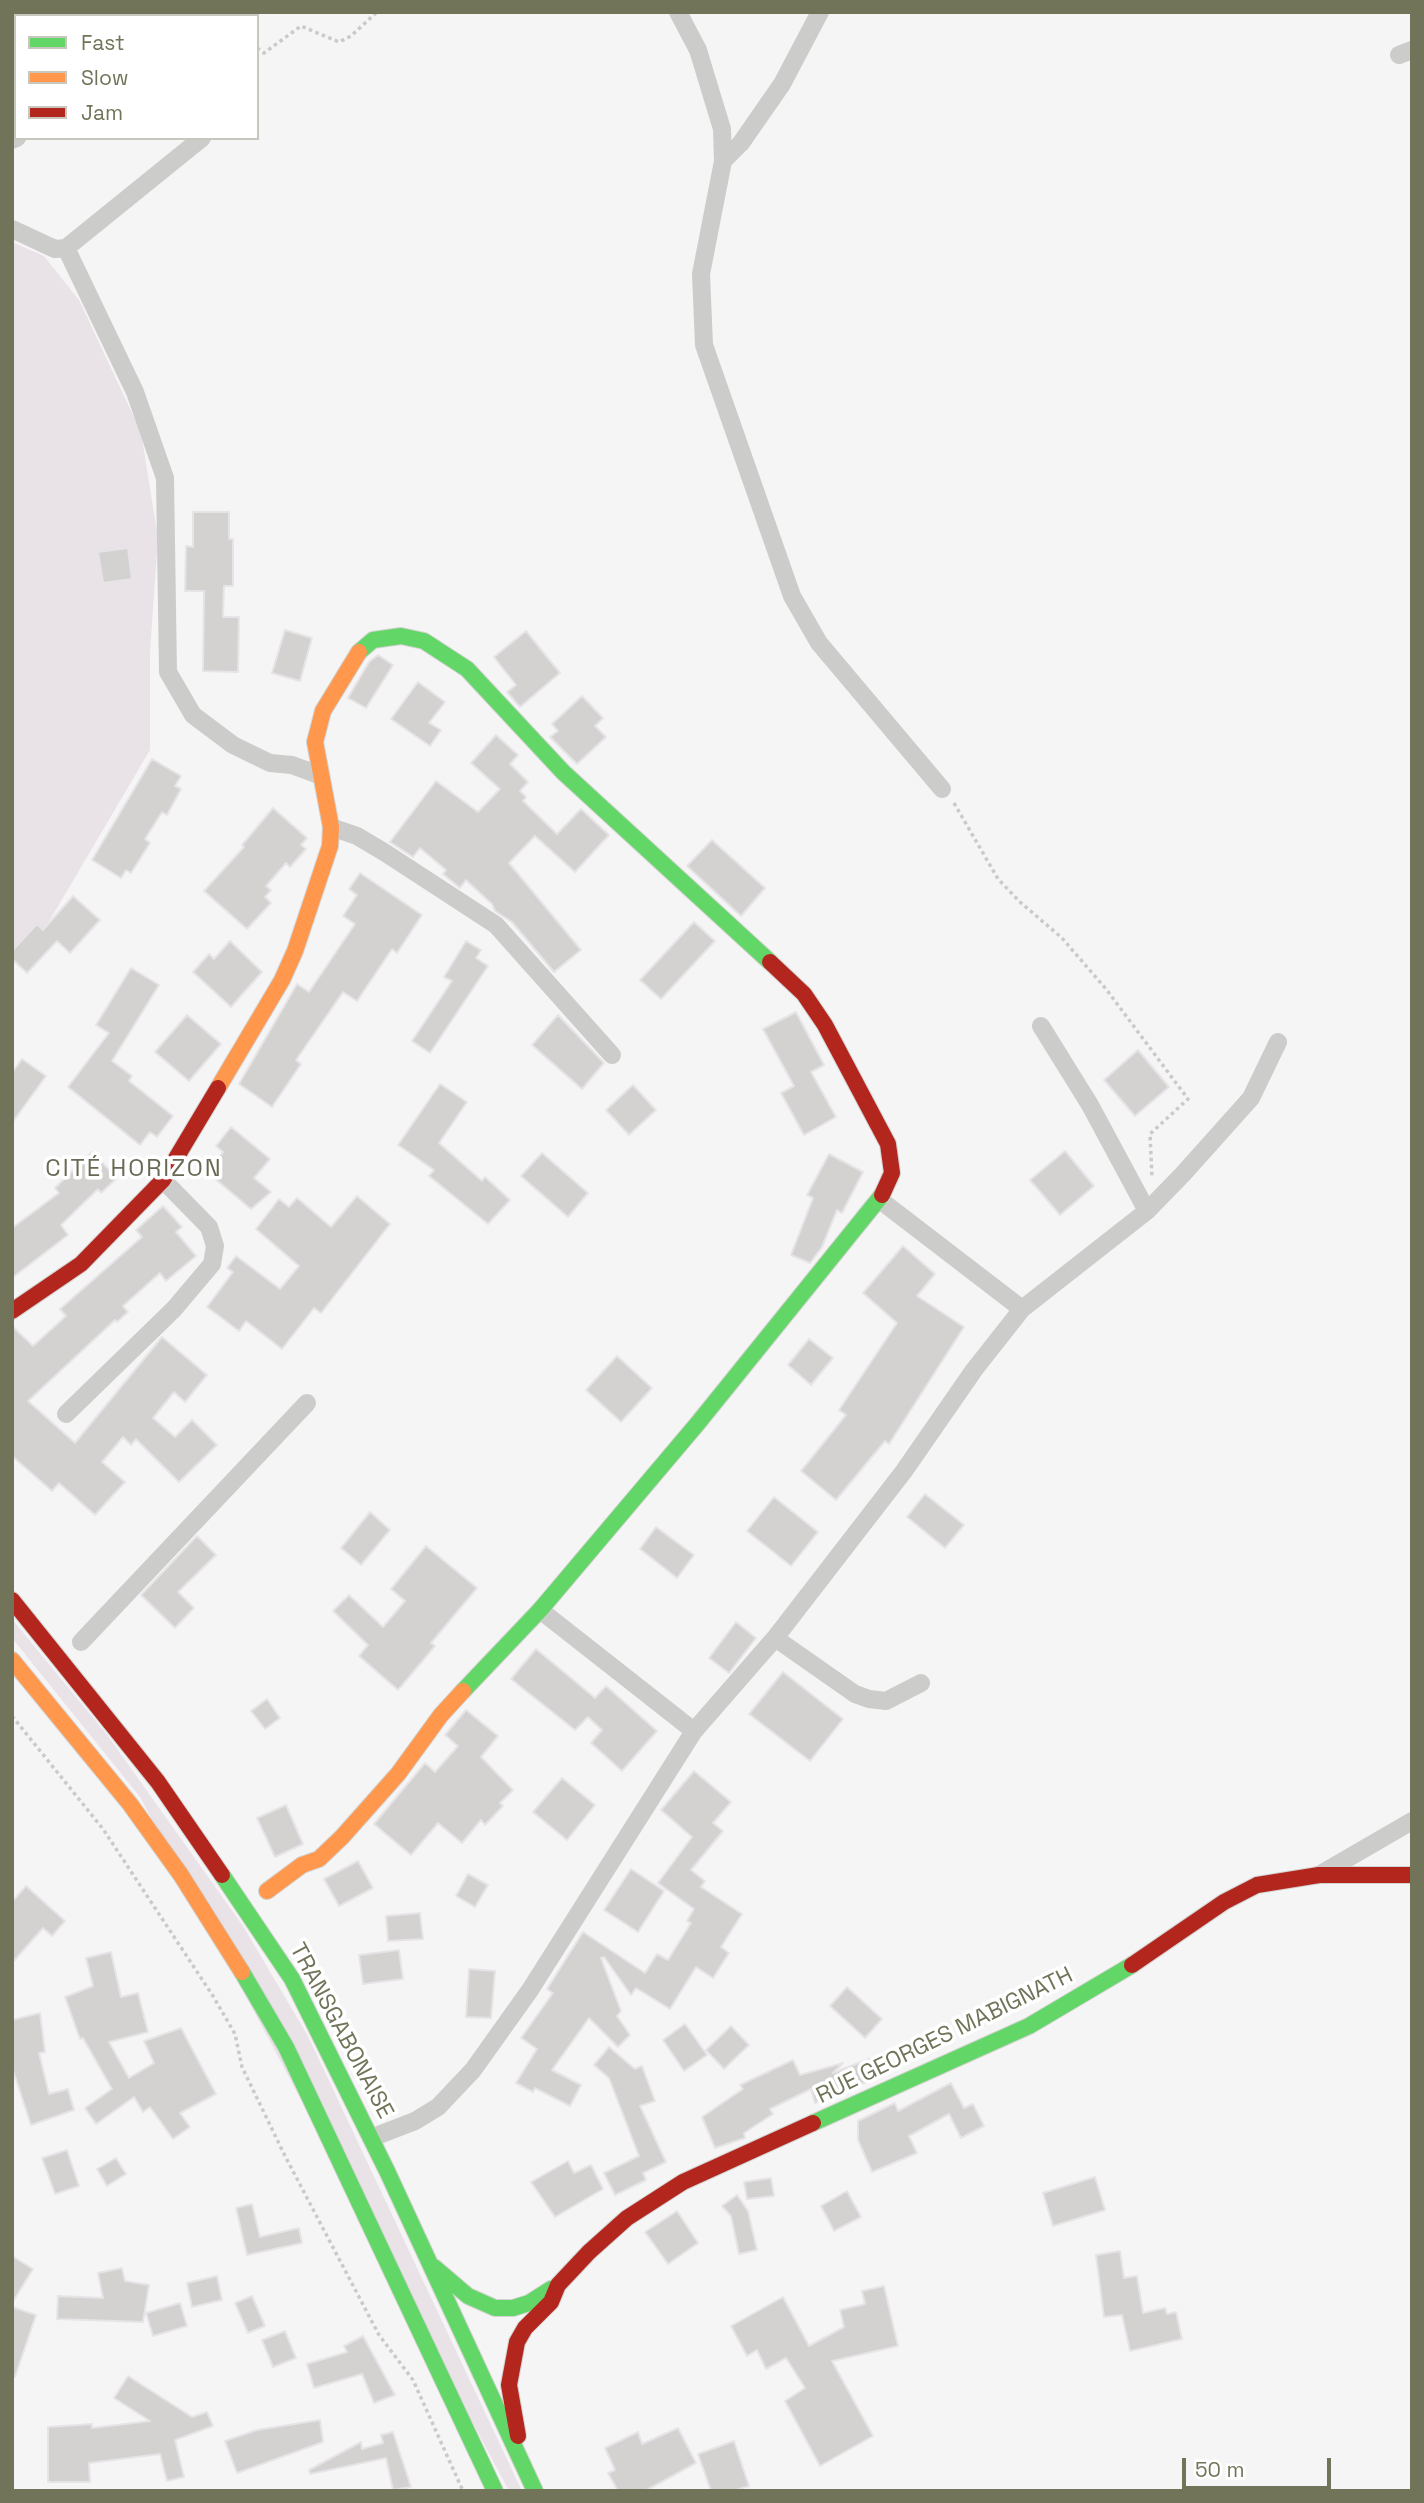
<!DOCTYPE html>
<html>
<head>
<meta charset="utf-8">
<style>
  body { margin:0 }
  #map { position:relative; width:1424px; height:2503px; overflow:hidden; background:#f6f5f6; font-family:"Space Grotesk",sans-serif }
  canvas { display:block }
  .frame { position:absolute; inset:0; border:14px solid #727459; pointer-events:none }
  .legend { position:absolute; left:14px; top:14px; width:245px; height:126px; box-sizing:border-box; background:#fff; border:2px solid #c7c7bd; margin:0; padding:9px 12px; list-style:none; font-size:21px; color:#727459 }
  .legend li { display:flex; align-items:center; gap:14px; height:35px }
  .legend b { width:35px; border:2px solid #c7c7bd }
  .scale { position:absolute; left:1182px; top:2458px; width:149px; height:32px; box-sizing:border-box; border:4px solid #727459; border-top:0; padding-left:9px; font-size:21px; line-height:24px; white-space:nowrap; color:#727459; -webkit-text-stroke:5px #fff; paint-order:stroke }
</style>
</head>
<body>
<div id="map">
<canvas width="1424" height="2503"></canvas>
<div class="frame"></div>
<ul class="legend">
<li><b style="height:9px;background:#63d668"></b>Fast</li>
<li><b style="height:9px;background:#ff974d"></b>Slow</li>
<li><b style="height:9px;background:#b3261e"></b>Jam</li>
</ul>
<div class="scale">50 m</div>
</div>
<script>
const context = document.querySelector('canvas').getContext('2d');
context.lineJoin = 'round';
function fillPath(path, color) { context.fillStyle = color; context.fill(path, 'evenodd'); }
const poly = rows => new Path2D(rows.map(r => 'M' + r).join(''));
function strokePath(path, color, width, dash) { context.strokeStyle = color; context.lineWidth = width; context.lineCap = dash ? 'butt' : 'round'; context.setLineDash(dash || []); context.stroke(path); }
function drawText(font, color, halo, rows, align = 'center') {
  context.font = font + ' "Space Grotesk",sans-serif'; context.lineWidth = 7; context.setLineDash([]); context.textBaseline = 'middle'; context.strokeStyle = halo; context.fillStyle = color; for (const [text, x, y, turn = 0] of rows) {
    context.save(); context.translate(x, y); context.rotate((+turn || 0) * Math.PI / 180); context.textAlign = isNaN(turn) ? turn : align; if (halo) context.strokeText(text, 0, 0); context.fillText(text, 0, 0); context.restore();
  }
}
fillPath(poly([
  [12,242,44,256,79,300,141,432,158,538,150,652,150,750,37,942,12,965],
  [12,1619,108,1736,243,1926,308,2036,522,2491,509,2491,140,1797,12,1638]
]), '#e9e3e8');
const building = poly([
  [193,512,229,512,229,539,233,539,233,586,224,586,223,617,239,617,238,672,203,671,204,591,185,591,186,546,193,547,193,512],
  [128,548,132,579,103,583,98,552,128,548],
  [285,630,312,638,300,681,272,673,285,630],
  [526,631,560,673,520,707,507,692,516,685,494,657,526,631],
  [378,655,393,665,366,708,348,698,369,662,378,655],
  [418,682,445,702,429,723,441,730,430,746,391,719,418,682],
  [582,696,603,718,595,726,606,737,577,764,550,737,558,731,552,724,582,696],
  [496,735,518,755,510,764,528,782,520,791,526,797,523,801,557,834,581,809,609,835,575,872,535,836,509,863,581,950,554,972,512,922,495,911,492,904,466,880,460,888,443,874,446,870,420,848,413,857,390,842,436,781,478,812,500,789,471,763,496,735],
  [152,759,181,776,175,786,181,789,167,815,162,812,145,839,150,843,131,873,126,870,121,878,92,860,152,759],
  [273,808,307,838,301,845,306,849,290,867,286,863,266,886,271,890,265,897,271,903,247,929,204,891,244,847,242,845,273,808],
  [712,840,765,888,741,916,687,866,712,840],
  [360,873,422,915,397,953,392,949,357,1001,343,992,296,1060,301,1064,272,1107,239,1084,297,984,309,992,355,924,343,916,357,895,349,889,360,873],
  [73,896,100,920,70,953,57,941,27,973,12,959,12,951,37,924,43,930,73,896],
  [694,922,715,941,661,999,640,980,694,922],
  [230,941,262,972,231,1007,193,972,209,954,214,959,230,941],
  [466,941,481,950,476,958,488,966,430,1053,412,1041,452,981,444,977,466,941],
  [131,968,159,985,112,1061,132,1076,129,1081,173,1116,157,1137,150,1132,140,1145,68,1087,109,1033,96,1025,131,968],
  [796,1012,824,1065,811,1072,836,1117,804,1135,781,1093,794,1086,763,1029,796,1012],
  [187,1015,221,1044,189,1081,155,1052,187,1015],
  [558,1015,604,1063,582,1089,532,1045,558,1015],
  [1138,1050,1169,1087,1135,1116,1104,1080,1138,1050],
  [22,1059,46,1076,12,1123,12,1073,22,1059],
  [440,1084,467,1102,439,1143,482,1181,485,1177,510,1200,488,1224,429,1176,434,1170,398,1145,440,1084],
  [633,1085,656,1110,629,1135,606,1110,633,1085],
  [231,1127,270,1159,254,1178,271,1192,251,1209,207,1172,223,1152,216,1146,231,1127],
  [1065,1151,1094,1186,1060,1215,1030,1180,1065,1151],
  [92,1152,117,1178,101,1193,98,1189,61,1225,68,1235,12,1278,12,1228,59,1193,55,1188,92,1152],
  [542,1153,588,1193,568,1217,521,1176,542,1153],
  [829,1154,863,1172,842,1213,837,1210,822,1247,810,1263,791,1255,813,1198,807,1195,829,1154],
  [357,1196,390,1224,321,1313,314,1308,282,1349,246,1321,239,1331,207,1307,233,1272,227,1268,236,1256,280,1289,299,1266,256,1229,279,1199,289,1207,297,1198,331,1227,357,1196],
  [163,1206,182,1227,176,1232,196,1256,166,1281,160,1273,123,1306,128,1312,117,1322,115,1320,28,1401,75,1443,162,1337,207,1375,185,1402,174,1392,153,1418,175,1437,192,1420,217,1445,179,1482,136,1439,131,1445,123,1437,102,1462,125,1482,95,1515,59,1483,52,1491,12,1456,12,1326,33,1346,66,1316,60,1309,142,1237,136,1230,163,1206],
  [903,1246,935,1274,917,1296,964,1327,889,1444,885,1441,836,1500,801,1471,846,1415,839,1410,897,1323,863,1293,903,1246],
  [809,1339,833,1358,811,1385,788,1365,809,1339],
  [617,1356,652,1388,621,1422,586,1390,617,1356],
  [925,1494,964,1525,945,1548,907,1517,925,1494],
  [774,1497,818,1532,791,1566,747,1531,774,1497],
  [370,1512,390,1530,361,1565,341,1548,370,1512],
  [656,1527,694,1555,677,1578,640,1549,656,1527],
  [197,1536,216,1555,178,1592,194,1608,175,1628,141,1595,197,1536],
  [426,1546,477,1588,431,1643,435,1646,398,1690,359,1656,368,1645,333,1611,349,1595,383,1627,405,1601,391,1589,426,1546],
  [736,1622,756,1638,729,1673,709,1658,736,1622],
  [536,1649,595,1698,606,1686,657,1731,622,1771,591,1743,602,1730,588,1717,575,1730,511,1679,536,1649],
  [783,1672,843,1719,810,1761,749,1714,783,1672],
  [267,1699,280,1718,265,1729,251,1711,267,1699],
  [466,1710,498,1736,481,1757,513,1790,500,1803,503,1806,485,1825,481,1820,462,1843,438,1823,411,1855,374,1824,425,1763,435,1772,458,1746,445,1735,466,1710],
  [694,1771,731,1802,713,1823,723,1831,691,1870,705,1881,701,1887,742,1914,721,1947,729,1953,713,1978,696,1967,670,2009,636,1988,631,1995,604,1957,601,1958,621,2011,617,2016,630,2035,618,2047,589,2018,552,2070,581,2085,570,2106,535,2088,533,2092,516,2083,537,2049,521,2038,553,1993,547,1989,583,1932,645,1973,657,1954,668,1960,691,1923,687,1921,694,1909,658,1883,692,1837,661,1810,694,1771],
  [562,1778,595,1805,567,1840,533,1812,562,1778],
  [286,1805,303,1844,275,1857,257,1818,286,1805],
  [358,1861,373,1888,339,1906,324,1879,358,1861],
  [631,1869,664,1891,638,1932,604,1910,631,1869],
  [468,1874,488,1885,475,1907,456,1896,468,1874],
  [26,1886,65,1921,52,1936,43,1928,12,1963,12,1902,26,1886],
  [420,1913,423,1939,388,1941,386,1916,420,1913],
  [399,1950,403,1979,363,1984,359,1955,399,1950],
  [111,1952,121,1997,138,1993,148,2032,109,2042,129,2078,154,2063,144,2041,181,2028,216,2094,180,2113,190,2127,173,2139,150,2107,143,2112,134,2097,96,2124,85,2108,112,2089,83,2038,80,2039,65,1997,93,1986,86,1958,111,1952],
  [469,1969,495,1971,491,2018,466,2017,469,1969],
  [847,1987,882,2019,865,2038,830,2006,847,1987],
  [40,2013,45,2052,39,2053,49,2094,68,2089,74,2110,31,2125,13,2070,12,2020,40,2013],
  [685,2024,707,2055,684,2071,663,2040,685,2024],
  [731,2026,749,2045,724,2069,706,2050,731,2026],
  [609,2047,635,2069,642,2066,655,2101,640,2106,666,2162,643,2173,646,2180,615,2195,604,2173,639,2156,609,2078,594,2065,609,2047],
  [884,2053,891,2072,815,2103,811,2089,770,2109,773,2114,744,2133,745,2138,715,2148,702,2117,743,2089,740,2085,793,2060,800,2075,843,2063,833,2073,884,2053],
  [951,2083,964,2108,973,2104,984,2126,961,2138,949,2114,909,2136,917,2153,872,2172,858,2140,858,2121,895,2103,898,2111,951,2083],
  [67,2150,79,2186,55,2194,42,2158,67,2150],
  [116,2158,126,2174,107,2186,97,2169,116,2158],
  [568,2161,574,2173,591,2165,603,2189,555,2217,531,2182,568,2161],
  [1095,2177,1105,2210,1053,2226,1043,2193,1095,2177],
  [771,2178,774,2196,747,2199,744,2182,771,2178],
  [847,2191,861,2217,834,2231,821,2206,847,2191],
  [737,2195,748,2211,757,2250,739,2254,731,2216,722,2206,737,2195],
  [252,2204,260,2237,299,2228,302,2243,247,2255,236,2208,252,2204],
  [677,2211,698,2243,668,2264,645,2232,677,2211],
  [1120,2251,1124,2278,1137,2276,1143,2313,1165,2308,1167,2314,1176,2312,1182,2339,1130,2351,1122,2315,1104,2317,1096,2255,1120,2251],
  [12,2256,33,2269,12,2303,12,2256],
  [122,2268,125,2281,149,2285,143,2322,57,2319,58,2296,103,2298,98,2273,122,2268],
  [217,2276,222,2300,192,2307,187,2283,217,2276],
  [884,2286,898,2346,832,2361,873,2436,820,2466,785,2401,805,2388,786,2358,766,2369,757,2350,747,2356,731,2326,783,2297,809,2346,844,2327,840,2310,865,2304,862,2291,884,2286],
  [252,2296,265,2326,248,2333,235,2303,252,2296],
  [180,2303,187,2326,153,2336,146,2313,180,2303],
  [12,2307,36,2315,15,2377,12,2377,12,2307],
  [285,2331,296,2358,273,2367,262,2340,285,2331],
  [363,2336,395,2395,374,2403,362,2374,314,2388,307,2364,347,2352,344,2346,363,2336],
  [128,2376,192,2417,207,2412,213,2426,175,2440,184,2477,167,2481,160,2454,89,2463,90,2482,48,2482,48,2427,92,2424,92,2428,150,2421,114,2398,128,2376],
  [320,2420,323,2442,237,2473,225,2441,257,2430,320,2420],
  [678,2428,696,2463,645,2491,618,2491,608,2473,615,2470,605,2448,638,2432,642,2444,678,2428],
  [393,2432,411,2487,393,2490,386,2458,310,2474,309,2470,361,2442,362,2449,383,2443,381,2435,393,2432],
  [734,2441,749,2486,733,2491,711,2491,698,2454,734,2441]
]);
fillPath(building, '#d3d2d1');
strokePath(building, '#e6e4e6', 2);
const fast = poly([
  [359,652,373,640,401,636,424,641,467,669,563,772,770,962],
  [463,1691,540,1610,698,1423,882,1195],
  [222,1875,292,1979,387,2171,535,2491],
  [242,1972,286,2047,495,2491],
  [813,2123,1029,2026,1132,1965],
  [434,2267,468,2296,495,2308,513,2308,529,2303,551,2289]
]);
const slow = poly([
  [218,1088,282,980,295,951,330,846,331,827,315,742,323,711,359,652],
  [12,1660,130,1804,181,1875,242,1972],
  [267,1891,302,1865,319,1859,342,1837,398,1774,441,1715,463,1691]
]);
const jam = poly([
  [770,962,804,994,825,1025,888,1144,892,1173,882,1195],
  [12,1311,81,1264,163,1180,218,1088],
  [12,1600,158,1782,222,1875],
  [1132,1965,1224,1902,1257,1885,1319,1875,1412,1875],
  [518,2436,509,2385,517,2342,525,2328,551,2302,558,2285,589,2252,627,2218,683,2182,813,2123]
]);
strokePath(fast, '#d3d3d2', 18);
strokePath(slow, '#d3d3d2', 18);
strokePath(jam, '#d3d3d2', 18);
strokePath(poly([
  [201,12,207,16],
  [257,48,264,53,301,26,339,42,351,36,377,12],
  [954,803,998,879,1020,902,1062,938,1106,989,1188,1099,1150,1134,1152,1177],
  [12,1716,103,1829,213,1996,235,2034,242,2067,285,2156,379,2335,413,2380,463,2491]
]), '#cacac7', 3.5, [3.5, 3.5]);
strokePath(poly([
  [678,12,698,50,722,129,723,161,701,274,704,345,792,596,819,643,942,789],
  [152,16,155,12],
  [1399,55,1412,50],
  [12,140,17,138],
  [723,161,741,143,782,84,820,12],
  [12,229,55,249,66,248,202,138],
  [66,248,135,392,165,478,168,672,193,715,233,745,270,763,292,765,319,775],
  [331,827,357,836,384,852,496,925,612,1055],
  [1041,1026,1090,1105,1147,1211],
  [880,1200,1022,1309],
  [66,1414,174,1309,212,1264,215,1246,209,1227,163,1180],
  [540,1610,694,1731],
  [775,1638,855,1694,869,1699,886,1701,921,1683],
  [81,1642,307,1403],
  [1319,1875,1412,1821],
  [371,2138,415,2121,438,2107,473,2070,530,1990,694,1731,775,1638,904,1471,974,1370,1022,1309,1147,1211,1183,1174,1251,1098,1278,1042]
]), '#cccccb', 18);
strokePath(fast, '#63d668', 16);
strokePath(slow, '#ff974d', 16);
strokePath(jam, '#b3261e', 16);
drawText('23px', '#727459', '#fff', [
  ["TRANSGABONAISE",341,2031,62],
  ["RUE GEORGES MABIGNATH",945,2036,-26]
]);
context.letterSpacing = '2px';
drawText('24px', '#696a54', '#fff', [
  ["CITÉ HORIZON",134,1169]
]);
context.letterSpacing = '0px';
</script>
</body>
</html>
